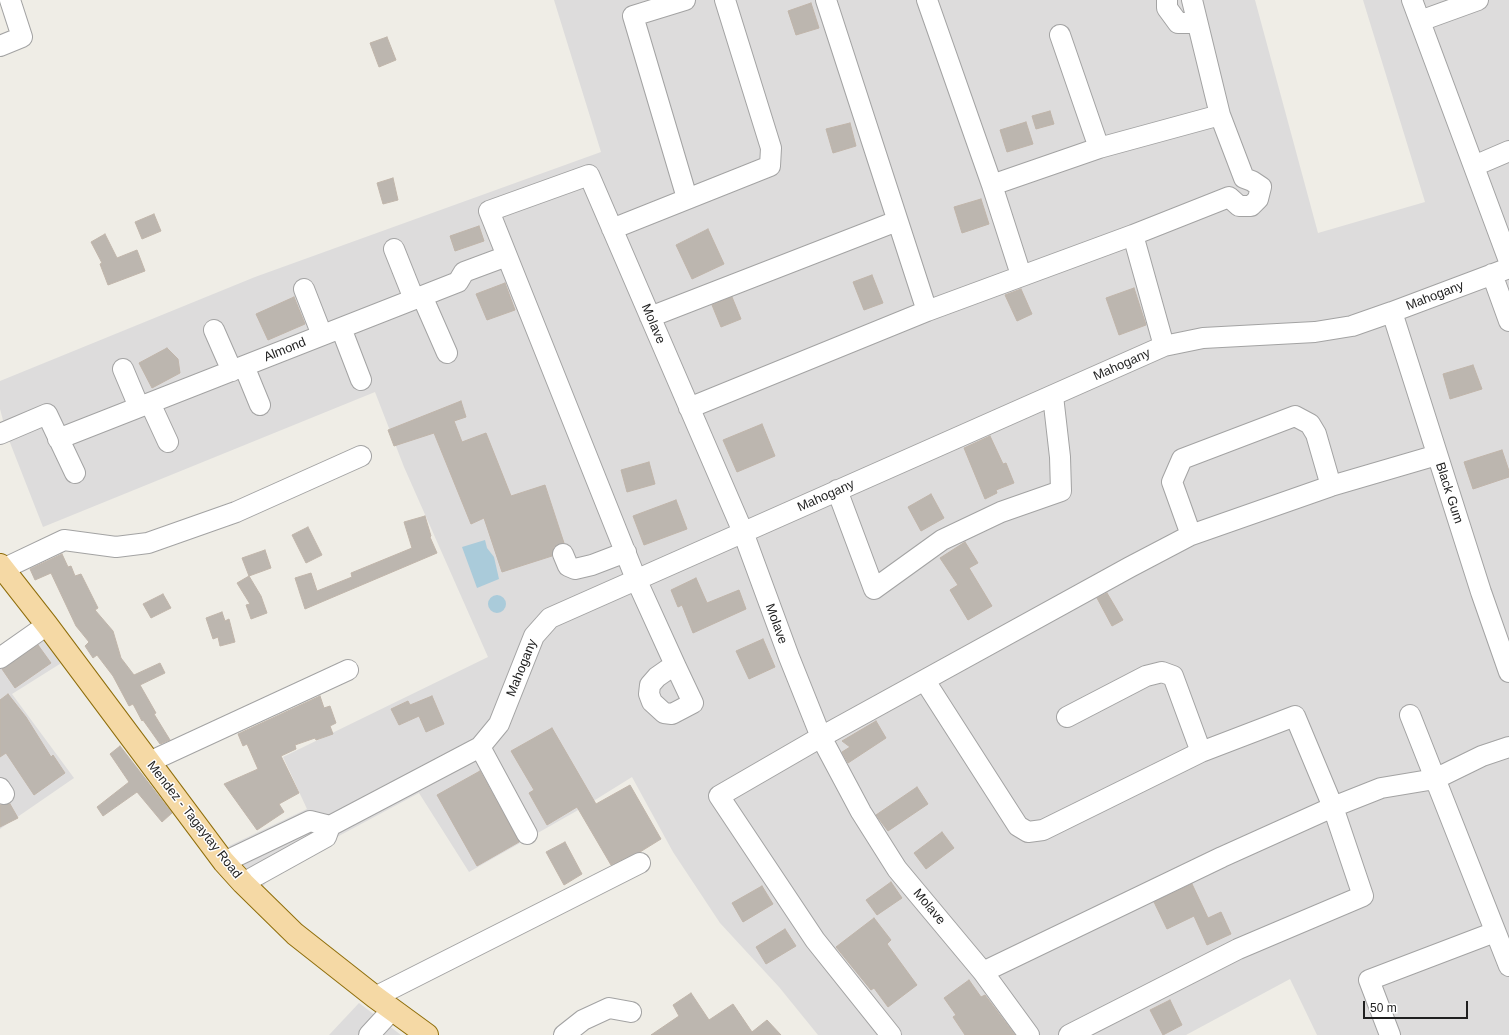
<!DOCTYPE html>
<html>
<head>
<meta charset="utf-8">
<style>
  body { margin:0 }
  #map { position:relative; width:1509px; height:1035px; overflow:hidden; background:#efede6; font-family:Arial,sans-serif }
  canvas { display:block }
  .scale { position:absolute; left:1363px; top:1001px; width:105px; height:18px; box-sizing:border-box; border:2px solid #1f1f1f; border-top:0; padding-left:5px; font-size:12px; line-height:14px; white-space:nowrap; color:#1f1f1f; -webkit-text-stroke:3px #fff; paint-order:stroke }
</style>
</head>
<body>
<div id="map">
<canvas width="1509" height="1035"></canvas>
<div class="scale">50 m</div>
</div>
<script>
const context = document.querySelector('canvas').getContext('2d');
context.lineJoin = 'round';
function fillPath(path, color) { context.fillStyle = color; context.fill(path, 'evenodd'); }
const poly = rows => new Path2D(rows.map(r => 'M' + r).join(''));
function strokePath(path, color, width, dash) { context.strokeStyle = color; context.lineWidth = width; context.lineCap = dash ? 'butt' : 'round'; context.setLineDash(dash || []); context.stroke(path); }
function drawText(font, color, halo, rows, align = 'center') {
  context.font = font + ' Arial,sans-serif'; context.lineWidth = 3; context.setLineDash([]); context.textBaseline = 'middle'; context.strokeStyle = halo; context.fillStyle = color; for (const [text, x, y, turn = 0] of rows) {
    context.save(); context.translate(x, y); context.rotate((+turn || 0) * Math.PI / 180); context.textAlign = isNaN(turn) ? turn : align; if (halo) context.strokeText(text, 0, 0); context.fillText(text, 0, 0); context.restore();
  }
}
fillPath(poly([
  [554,0,1255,0,1318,233,1425,202,1363,0,1509,0,1509,1035,1317,1035,1290,979,1186,1035,818,1035,779,987,720,923,673,852,632,777,587,805,469,872,419,793,279,868,271,875,261,890,229,846,307,809,283,757,488,657,404,467,375,392,43,527,7,435,0,409,0,381,255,277,601,152],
  [34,622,63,662,12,694,74,778,0,829,0,645],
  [359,1003,401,1035,329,1035]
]), '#dddcdc');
fillPath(poly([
  [485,540,487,548,494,557,499,579,477,588,462,547],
  '488 604a9 9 0 1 1 18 0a9 9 0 1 1-18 0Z'
]), '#aacbda');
const building = poly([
  [811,3,819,28,796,35,788,11,811,3],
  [387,37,396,60,379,67,370,43,387,37],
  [1050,111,1054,124,1036,129,1032,116,1050,111],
  [1026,122,1033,144,1007,152,1000,130,1026,122],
  [850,123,856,146,833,153,826,129,850,123],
  [393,178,398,200,383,204,377,183,393,178],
  [981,199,989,224,962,233,954,207,981,199],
  [154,214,161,231,142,239,135,222,154,214],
  [479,226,484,241,455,251,450,236,479,226],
  [708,229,724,264,692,279,676,245,708,229],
  [105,234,117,258,137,250,145,271,108,285,100,264,102,263,91,242,105,234],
  [872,275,883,303,864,310,853,282,872,275],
  [505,283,515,310,487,320,476,294,505,283],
  [1134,288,1146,325,1119,335,1106,298,1134,288],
  [1021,289,1032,314,1017,321,1005,295,1021,289],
  [294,297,305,324,268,340,256,314,294,297],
  [732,297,741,319,721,327,712,305,732,297],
  [167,348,178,359,180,373,152,388,139,363,167,348],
  [1473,365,1482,389,1450,399,1443,374,1473,365],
  [461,401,466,417,454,421,462,442,486,433,511,496,545,485,564,543,554,547,552,556,502,572,484,518,471,524,434,433,394,446,388,430,461,401],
  [762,424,775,456,737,472,723,440,762,424],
  [990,436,1003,464,1006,463,1014,483,996,490,997,493,985,499,964,448,990,436],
  [1502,450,1509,471,1509,477,1473,489,1464,462,1502,450],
  [649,462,655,484,627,492,621,470,649,462],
  [931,494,944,518,921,531,908,507,931,494],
  [676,500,687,529,644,545,633,516,676,500],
  [425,516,431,536,430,537,437,553,305,609,295,578,311,573,317,591,352,577,351,573,412,548,404,522,425,516],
  [308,527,322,555,306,563,292,535,308,527],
  [965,542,978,563,969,568,992,606,968,620,950,590,958,585,940,558,965,542],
  [265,550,271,568,249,576,242,558,265,550],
  [62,554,68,567,71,566,75,576,81,574,98,608,95,610,113,631,121,658,134,675,160,663,165,673,140,685,156,713,154,714,170,740,160,744,143,720,142,721,133,704,129,706,113,676,97,655,93,658,85,646,89,642,76,626,51,573,35,580,30,569,62,554],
  [249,576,261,596,267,613,251,619,246,605,250,604,237,583,249,576],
  [696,578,707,603,739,590,746,609,693,633,682,605,678,607,671,590,696,578],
  [1107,593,1123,620,1112,626,1097,598,1107,593],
  [163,594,171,608,151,618,143,604,163,594],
  [222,612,225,621,229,619,235,642,220,646,218,637,213,639,206,618,222,612],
  [763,639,775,667,749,679,736,651,763,639],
  [38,645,51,663,15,688,2,669,38,645],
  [8,694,26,717,51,757,53,755,65,773,34,795,6,753,0,757,0,700,8,694],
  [320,696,324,708,330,706,336,723,330,726,333,734,316,740,315,738,295,745,296,749,281,756,299,793,279,804,284,812,257,830,224,784,258,769,247,744,243,746,238,734,320,696],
  [432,696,444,724,426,732,419,716,399,725,391,709,408,701,410,705,432,696],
  [876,721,886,738,848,763,842,752,850,747,842,741,876,721],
  [552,728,596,804,630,785,661,839,640,852,611,865,577,807,547,825,529,793,534,790,511,751,552,728],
  [120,746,172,813,162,822,137,792,103,816,97,807,129,782,110,754,120,746],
  [480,771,519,842,477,866,437,795,480,771],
  [917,787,928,804,888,831,876,815,917,787],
  [10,804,18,818,0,827,0,805,10,804],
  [942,832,954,848,926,869,914,853,942,832],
  [565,842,582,874,564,885,546,852,565,842],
  [891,882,902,898,877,915,866,900,891,882],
  [1192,884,1208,918,1221,912,1231,934,1207,945,1194,916,1167,929,1154,902,1192,884],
  [762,886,773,904,743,922,732,903,762,886],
  [874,918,891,940,887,944,917,985,888,1007,874,988,871,990,836,947,874,918],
  [785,929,796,946,766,964,756,947,785,929],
  [969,980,981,997,985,995,1015,1035,965,1035,953,1017,956,1015,944,998,969,980],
  [691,993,709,1020,733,1004,752,1032,767,1020,781,1035,651,1035,679,1016,673,1005,691,993],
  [1170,1000,1182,1025,1163,1035,1150,1010,1170,1000]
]);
fillPath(building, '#bcb6af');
strokePath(building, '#c0b5aa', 1);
const minor = poly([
  [685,0,633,16,687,198],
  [826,0,927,311],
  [927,0,992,185,1021,275],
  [1167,0,1167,8,1178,23,1197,23],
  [1412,0,1509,261],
  [1420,21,1478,0],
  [1060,35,1099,148],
  [0,46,22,37,10,0],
  [1474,166,1509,151],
  [992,185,1099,148,1220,115],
  [612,229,770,166,771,148,725,0],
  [1133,235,1164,346],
  [394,249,414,299],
  [1492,274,1509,321],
  [304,289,322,335],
  [422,296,447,353],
  [1392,312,1481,592,1509,672],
  [650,317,897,221],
  [341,328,361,380],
  [214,330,232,371],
  [244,366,260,405],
  [123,369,139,407],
  [150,403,168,442],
  [689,408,927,311,1133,235,1229,197,1239,206,1251,206,1258,199,1261,187,1252,181,1244,178,1220,115,1192,0],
  [0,434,47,414,75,473],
  [58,439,458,282,464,272,507,256],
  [837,490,874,589,942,540,1001,512,1061,491,1060,457,1053,396],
  [1191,535,1172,482,1182,459,1295,416,1310,424,1316,434,1331,486],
  [563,554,568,566,575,569,592,565,626,552],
  [3,569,64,540,116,547,148,543,236,512,361,456],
  [0,658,47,625],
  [676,667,667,670,657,677,650,685,649,694,652,702,664,713,672,714,693,703,676,667,636,579,489,211,589,175,743,532,789,657,821,737,861,812,897,869,983,972,1029,1035],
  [925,681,1018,826,1028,832,1043,830,1201,752,1295,716,1333,807,1363,896,1238,949,1069,1035],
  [1410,715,1509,966],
  [1067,717,1146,676,1162,672,1173,676,1201,752],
  [480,747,527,834],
  [149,762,348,670],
  [0,788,4,794],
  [224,862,310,821,330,826],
  [243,883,326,837,330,826,480,747,499,724,534,636,550,618,1164,346,1203,338,1315,332,1352,326,1392,312,1509,268],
  [983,972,1222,857,1333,807,1381,788,1435,779,1482,756,1509,747],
  [375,997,640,863],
  [369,1035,392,1010],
  [564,1035,583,1020,609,1008,631,1012],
  [891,1035,815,940,719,796,821,737,1130,567,1191,535,1331,486,1437,455],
  [1390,1035,1369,980,1495,932]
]);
const major = poly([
  [0,565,47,625,224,862,243,883,295,934,375,997,427,1035]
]);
strokePath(minor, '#a3a3a3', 22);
strokePath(major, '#8f6e0b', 24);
strokePath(minor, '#fff', 20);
strokePath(major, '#f5d9a5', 22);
drawText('13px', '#1f1f1f', '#fff', [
  ["Mahogany",1435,296,-21],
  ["Molave",653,324,67],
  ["Almond",285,350,-22],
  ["Mahogany",1122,365,-24],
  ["Black Gum",1449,493,72],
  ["Mahogany",826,496,-24],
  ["Molave",776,624,70],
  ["Mahogany",522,668,-68],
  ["Mendez - Tagaytay Road",194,820,52],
  ["Molave",929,907,50]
]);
</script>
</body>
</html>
